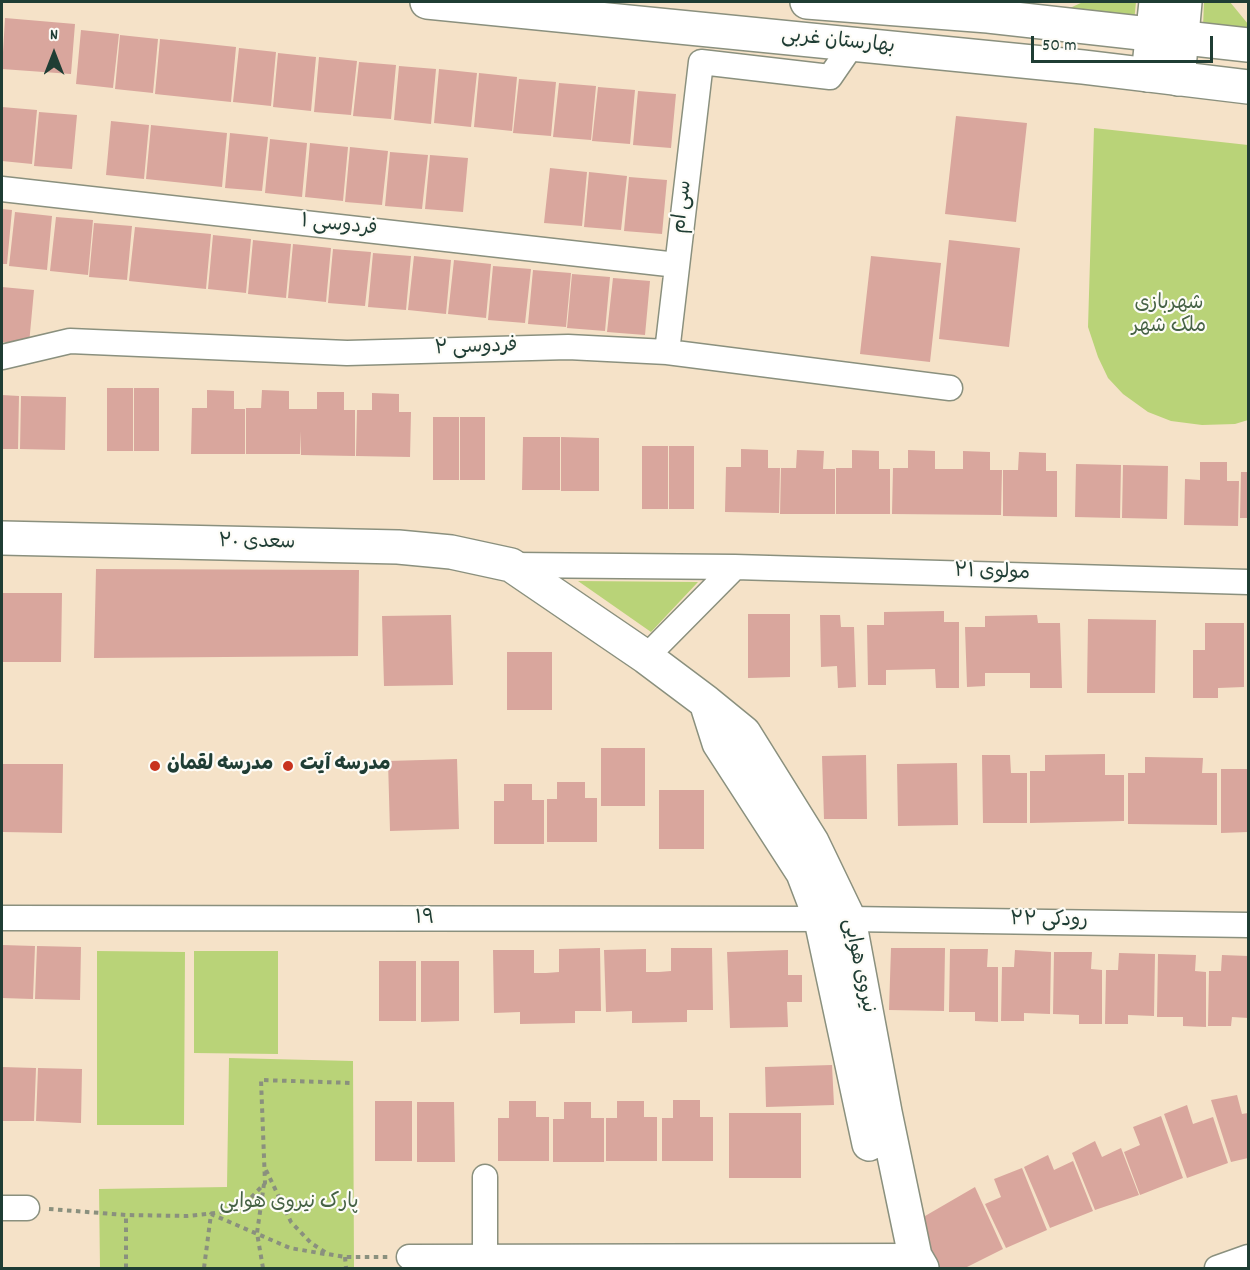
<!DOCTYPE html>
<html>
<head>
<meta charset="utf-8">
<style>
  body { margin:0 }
  #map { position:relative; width:1250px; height:1270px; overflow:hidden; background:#f5e2c8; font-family:Dekko,sans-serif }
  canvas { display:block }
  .frame { position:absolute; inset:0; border:3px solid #1f3d34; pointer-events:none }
  .north { position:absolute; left:24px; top:24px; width:60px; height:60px; -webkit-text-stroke:4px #fdfcf7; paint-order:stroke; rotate:0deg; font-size:16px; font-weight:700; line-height:24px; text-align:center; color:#1f3d34 }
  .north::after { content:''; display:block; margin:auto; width:21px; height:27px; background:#1f3d34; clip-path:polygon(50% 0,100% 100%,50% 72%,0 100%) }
  .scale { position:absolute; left:1031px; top:36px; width:182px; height:27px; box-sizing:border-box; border:3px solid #1f3d34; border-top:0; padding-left:8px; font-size:18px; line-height:21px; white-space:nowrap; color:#1f3d34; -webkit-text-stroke:4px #fdfcf7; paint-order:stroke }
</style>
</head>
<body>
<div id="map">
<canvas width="1250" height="1270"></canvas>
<div class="frame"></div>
<div class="north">N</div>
<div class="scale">50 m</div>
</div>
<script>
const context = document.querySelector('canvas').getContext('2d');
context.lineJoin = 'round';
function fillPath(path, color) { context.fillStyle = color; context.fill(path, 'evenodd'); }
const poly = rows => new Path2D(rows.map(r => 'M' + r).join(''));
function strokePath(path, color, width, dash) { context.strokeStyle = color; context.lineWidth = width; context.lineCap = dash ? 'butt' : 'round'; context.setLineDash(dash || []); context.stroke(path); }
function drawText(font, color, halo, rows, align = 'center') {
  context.font = font + ' Dekko,"Playpen Sans Arabic",sans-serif'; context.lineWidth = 4.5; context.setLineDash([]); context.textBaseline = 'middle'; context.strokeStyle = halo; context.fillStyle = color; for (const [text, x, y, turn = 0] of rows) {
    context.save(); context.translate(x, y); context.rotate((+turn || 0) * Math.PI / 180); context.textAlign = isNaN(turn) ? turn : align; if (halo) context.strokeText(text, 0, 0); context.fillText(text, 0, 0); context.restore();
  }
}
fillPath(poly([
  [1083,2,1136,2,1134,22,1061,12],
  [1204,2,1230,2,1248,24,1248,32,1203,27],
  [1094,128,1248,145,1248,420,1235,424,1202,425,1171,421,1148,412,1123,394,1108,378,1098,357,1088,327],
  [578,581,698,582,651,632],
  [97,951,185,952,184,1125,97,1125],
  [194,951,278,951,278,1054,194,1053],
  [229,1058,353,1061,354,1268,100,1268,99,1189,227,1187]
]), '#b9d378');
fillPath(poly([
  [5,18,75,24,71,74,2,69],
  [81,30,119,34,113,88,76,84],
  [120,35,158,39,153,93,115,89],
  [160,39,236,47,231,102,155,94],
  [239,48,276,52,271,106,233,102],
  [278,53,316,57,311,111,273,107],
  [319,57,357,61,351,115,314,112],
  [359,62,396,65,391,119,353,116],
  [399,66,436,69,431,124,394,120],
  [439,69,477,73,471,127,434,123],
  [479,73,517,77,512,131,474,127],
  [519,79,556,82,551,136,513,133],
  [559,83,596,86,591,140,553,137],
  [598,87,635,90,630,144,592,141],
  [638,91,676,94,671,148,633,145],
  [2,107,37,110,32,164,2,161],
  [39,112,77,115,72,169,34,166],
  [956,116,1027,123,1016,222,945,214],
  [111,121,149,125,144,179,106,175],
  [151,125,227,133,222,187,146,179],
  [230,133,268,137,262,191,225,188],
  [270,139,307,143,302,197,265,193],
  [310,143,348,147,343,201,305,197],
  [350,147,388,151,382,205,345,202],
  [390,152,428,155,422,209,385,206],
  [430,155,468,158,463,212,425,209],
  [550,168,587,172,582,226,544,223],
  [589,172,627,176,621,230,584,227],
  [629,177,667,180,662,234,624,231],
  [2,209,12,210,7,264,2,264],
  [15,212,52,216,47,270,9,266],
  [56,217,93,220,88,275,50,271],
  [94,223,132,226,127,280,89,277],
  [135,227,211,234,206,289,129,281],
  [213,235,251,239,246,293,208,289],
  [253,240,291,244,286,298,248,294],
  [949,240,1020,248,1009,347,939,339],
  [293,244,331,248,326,302,288,298],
  [333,249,371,252,365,306,328,303],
  [373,253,411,256,406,310,368,307],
  [414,256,451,260,446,314,408,310],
  [871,256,941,263,930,362,860,354],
  [454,260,491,264,486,318,448,314],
  [493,266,531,269,525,323,488,320],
  [533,270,571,273,566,327,528,324],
  [572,274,610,277,605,331,567,328],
  [613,278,650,281,645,335,607,332],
  [2,287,34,290,29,344,2,342],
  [107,388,133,388,133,451,107,451],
  [134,388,159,388,159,451,134,451],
  [207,390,234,391,234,409,245,409,245,454,191,454,192,408,207,408],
  [262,390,289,391,289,409,317,409,317,392,344,392,344,410,355,410,355,456,301,455,301,431,300,454,246,454,246,408,261,408],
  [372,393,399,394,399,412,411,412,410,457,356,456,357,410,372,410],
  [2,395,19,396,18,449,2,449],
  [21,396,66,397,65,450,20,449],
  [433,417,459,417,459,480,433,480],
  [460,417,485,417,485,480,460,480],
  [523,437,560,437,560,490,522,490],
  [561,437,599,438,599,491,561,491],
  [642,446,668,446,668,509,642,509],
  [669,446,694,446,694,509,669,509],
  [741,449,768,450,768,468,780,468,779,513,725,512,726,467,741,467],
  [797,450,824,451,823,469,835,469,835,514,780,514,781,468,796,468],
  [852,450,879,451,879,469,890,469,890,514,836,514,836,468,852,468],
  [908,450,935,451,935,469,963,469,963,451,990,452,990,470,1002,470,1001,515,892,514,893,468,908,468],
  [1019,452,1046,453,1046,471,1057,471,1057,517,1003,516,1003,470,1018,470],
  [1200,462,1227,462,1227,481,1239,481,1238,526,1184,525,1185,479,1200,480],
  [1076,464,1121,465,1120,518,1075,517],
  [1123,465,1168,466,1167,519,1122,518],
  [1241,472,1248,472,1248,518,1240,518],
  [96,569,359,570,358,656,94,658],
  [2,593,62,593,61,662,2,662],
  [944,611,944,622,959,622,959,688,936,688,935,669,886,670,886,685,868,685,867,625,884,625,884,612],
  [748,614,790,614,790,677,748,678],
  [451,615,453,685,384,686,382,616],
  [820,615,840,615,841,627,854,627,856,687,838,688,837,666,821,667],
  [1037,615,1038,623,1060,623,1062,688,1030,688,1030,673,985,673,985,686,967,687,965,627,985,627,985,616],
  [1088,619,1156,620,1155,693,1087,693],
  [1205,623,1244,623,1244,687,1218,688,1218,698,1193,698,1193,650,1205,650],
  [507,652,552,652,552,710,507,710],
  [601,748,645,748,645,806,601,806],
  [1105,754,1105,775,1124,775,1124,821,1030,823,1030,771,1045,771,1045,755],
  [866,755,867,819,824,819,822,756],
  [982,755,1010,755,1011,773,1027,773,1027,823,983,823],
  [1145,757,1203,758,1202,773,1217,773,1217,825,1128,824,1128,773,1145,773],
  [457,759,459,829,390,831,388,761],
  [957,763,958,825,898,826,897,764],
  [2,764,63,764,62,833,2,832],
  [1221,769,1247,769,1248,832,1221,833],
  [557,782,585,782,585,798,597,798,597,842,547,842,547,799,557,799],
  [504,784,532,784,532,800,544,800,544,844,494,844,494,801,504,801],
  [659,790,704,790,704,849,659,849],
  [2,945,35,946,33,999,2,998],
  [37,946,81,947,80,1000,35,999],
  [600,948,601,1011,575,1011,575,1023,520,1024,520,1012,494,1013,493,950,534,950,534,973,546,973,559,972,559,949],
  [671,948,712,948,713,1010,687,1010,687,1022,632,1023,632,1011,606,1012,604,950,646,949,646,972,659,972,671,971],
  [891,948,945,948,944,1011,889,1010],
  [950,949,988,949,987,967,998,967,998,1022,975,1021,975,1012,949,1012],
  [788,950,788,975,802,975,802,1002,787,1002,788,1027,730,1028,727,952],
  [1015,950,1051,952,1050,1014,1024,1013,1024,1021,1001,1021,1002,967,1014,967],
  [1054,952,1092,952,1091,969,1102,970,1102,1024,1079,1024,1079,1015,1053,1014],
  [1119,953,1155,954,1154,1016,1128,1015,1128,1024,1105,1024,1106,970,1118,970],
  [1158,954,1196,955,1195,971,1206,972,1206,1027,1183,1026,1183,1017,1157,1017],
  [1222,955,1248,956,1248,1018,1232,1017,1231,1026,1208,1026,1209,971,1221,971],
  [379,961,416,961,416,1021,379,1021],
  [421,961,459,961,459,1021,421,1022],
  [832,1065,834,1105,766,1107,765,1067],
  [2,1067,36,1068,34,1121,2,1121],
  [38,1068,82,1069,81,1123,36,1121],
  [1237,1095,1242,1114,1248,1113,1248,1158,1231,1162,1211,1100],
  [673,1100,700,1100,700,1117,713,1117,713,1161,662,1161,662,1118,673,1118],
  [375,1101,412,1101,412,1161,375,1161],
  [509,1101,536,1101,536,1117,549,1117,549,1161,498,1161,498,1118,509,1118],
  [617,1101,644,1101,644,1117,657,1117,657,1161,606,1161,606,1118,617,1118],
  [417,1102,454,1102,455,1162,417,1162],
  [564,1102,591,1102,591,1118,604,1118,604,1162,553,1162,553,1119,564,1119],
  [1187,1105,1193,1124,1213,1117,1228,1163,1187,1178,1164,1114],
  [729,1113,801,1113,801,1178,729,1178],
  [1161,1116,1183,1178,1140,1195,1124,1152,1140,1145,1133,1127],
  [1095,1141,1102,1157,1121,1148,1139,1195,1095,1210,1072,1153],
  [1048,1155,1054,1170,1073,1161,1093,1211,1050,1228,1024,1167],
  [1022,1168,1047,1230,1006,1248,985,1204,1001,1197,994,1179],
  [975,1187,1003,1249,965,1268,938,1268,913,1223]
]), '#d9a69d');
const street = poly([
  [2,189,677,265],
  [667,352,701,62,830,77,852,45],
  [2,357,70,341,347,353,568,347,667,352,950,388],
  [511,565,735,567,1248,582],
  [646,657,735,567],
  [2,918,849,919,1248,925],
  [485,1177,485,1255],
  [2,1208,27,1208],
  [409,1257,915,1256],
  [1217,1268,1248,1257]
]);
const secondary = poly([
  [1148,75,1156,2],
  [1178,79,1185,2],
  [2,538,398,547,451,552,511,565,646,657,706,702,744,733,812,842,849,919,885,1112,915,1256,922,1268],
  [706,702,719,743,803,873,821,920,869,1144]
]);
const primary = poly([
  [427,2,1083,67,1248,87],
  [807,2,988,16,1248,45]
]);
strokePath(street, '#8a907e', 27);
strokePath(secondary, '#8a907e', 36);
strokePath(primary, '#8a907e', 36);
strokePath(poly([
  [266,1170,291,1222,311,1243,328,1254,345,1257,388,1257],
  [49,1209,126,1215,187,1216,225,1212,246,1203,265,1183,261,1080,353,1083],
  [345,1257,346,1268],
  [126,1268,126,1215],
  [204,1268,211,1214,290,1248,325,1254],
  [263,1268,257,1233,264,1184]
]), '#8a907e', 4, [4.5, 4.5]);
strokePath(street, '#fff', 24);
strokePath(secondary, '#fff', 33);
strokePath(primary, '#fff', 33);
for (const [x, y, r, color] of [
  [155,766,6,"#c8321e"],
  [288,766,6,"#c8321e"]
]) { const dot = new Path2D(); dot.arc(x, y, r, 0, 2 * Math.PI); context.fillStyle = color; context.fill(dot); strokePath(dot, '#fdfcf7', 2); }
drawText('20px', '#1f3d34', '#fdfcf7', [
  ["بهارستان غربی",838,43,6],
  ["سی ام",684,207,-83],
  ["فردوسی ۱",339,227,6],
  ["فردوسی ۲",476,349,-2],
  ["سعدی ۲۰",257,544,1],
  ["مولوی ۲۱",992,574,2],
  ["۱۹",425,920],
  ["رودکی ۲۲",1049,922,1],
  ["نیروی هوایی",857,966,78]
]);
drawText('20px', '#466245', '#fdfcf7', [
  ["شهربازی",1169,305],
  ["ملک شهر",1169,328],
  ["پارک نیروی هوایی",289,1204]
]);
drawText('bold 20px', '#1f3d34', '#fdfcf7', [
  ["مدرسه لقمان",167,766],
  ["مدرسه آیت",300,766]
], 'left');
</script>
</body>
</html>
